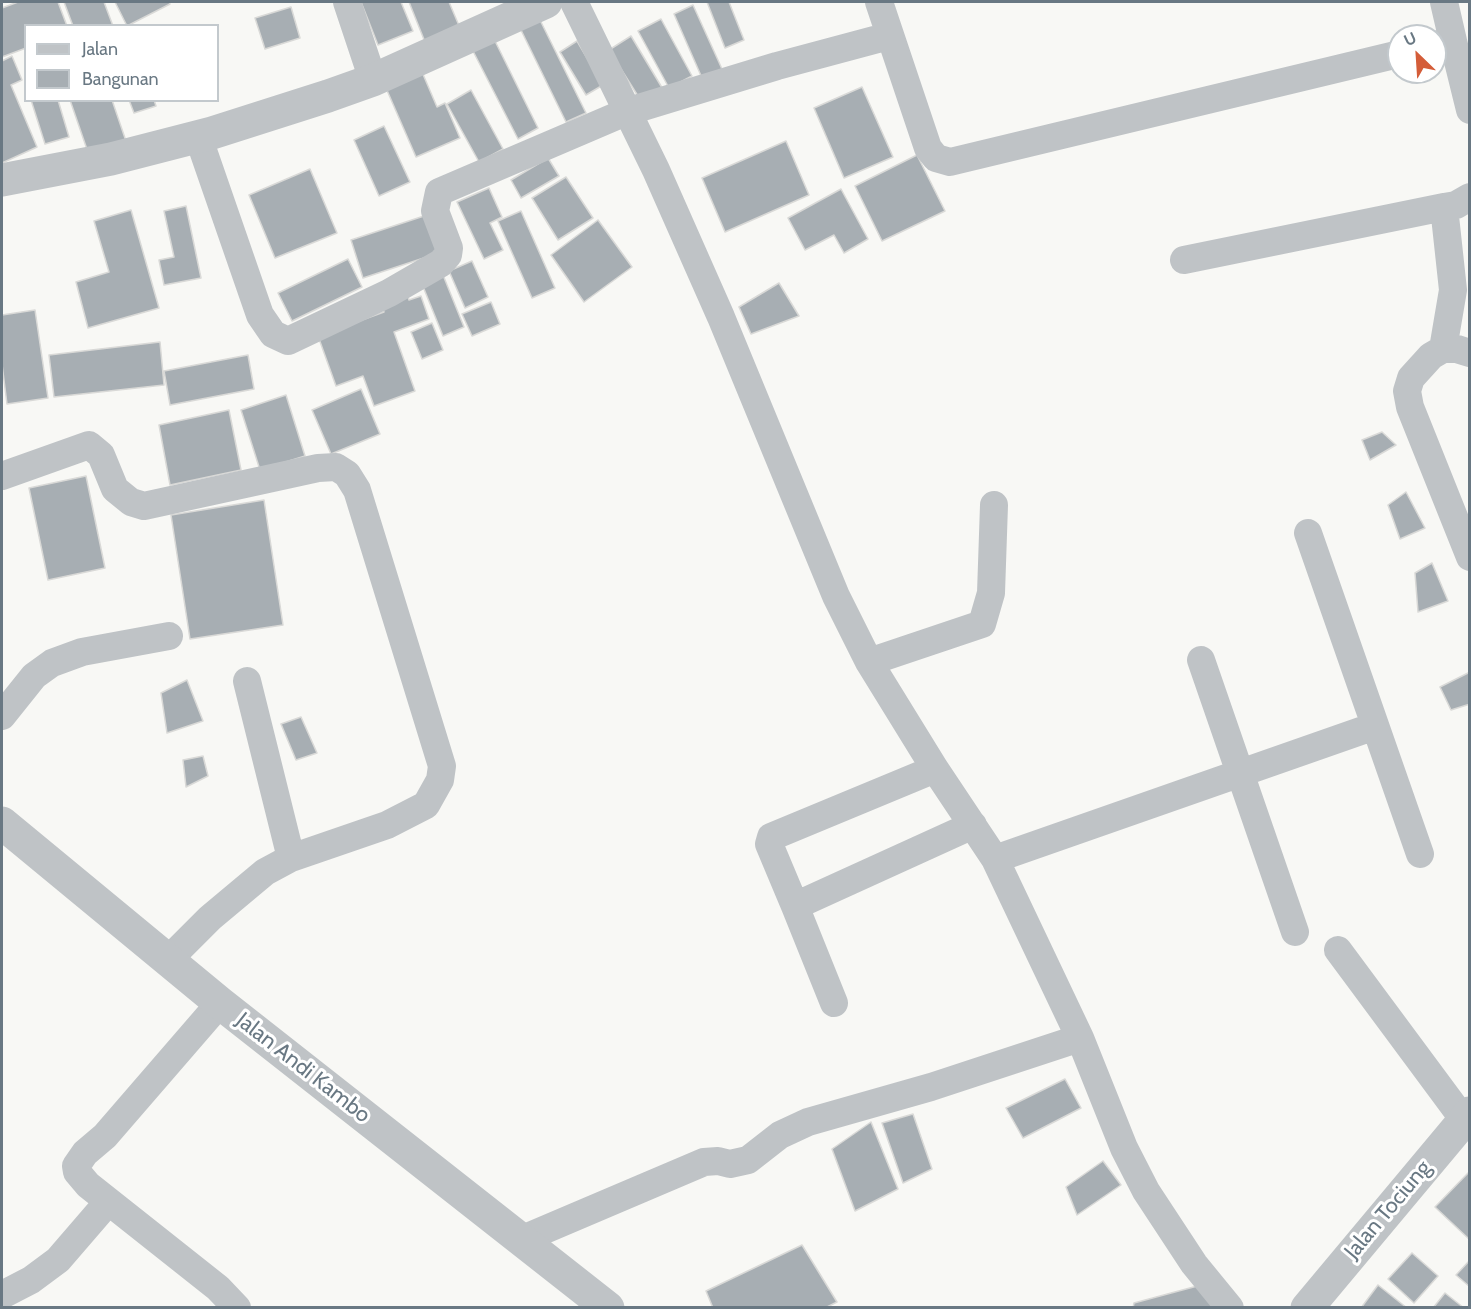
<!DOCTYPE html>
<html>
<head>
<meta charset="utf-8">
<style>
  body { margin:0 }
  #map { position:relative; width:1471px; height:1309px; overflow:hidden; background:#f8f8f5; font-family:Cabin,sans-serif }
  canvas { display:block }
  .frame { position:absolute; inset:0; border:3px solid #697883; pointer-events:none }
  .legend { position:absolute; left:24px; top:24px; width:195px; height:78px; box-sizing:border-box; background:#fff; border:2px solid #c3c9cd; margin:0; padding:8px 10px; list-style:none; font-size:18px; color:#697883 }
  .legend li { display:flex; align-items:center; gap:12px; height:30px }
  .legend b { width:30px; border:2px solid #c3c9cd }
  .north { position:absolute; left:1387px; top:24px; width:60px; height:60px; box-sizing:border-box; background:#fff; border:2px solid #c3c9cd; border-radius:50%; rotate:335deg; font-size:16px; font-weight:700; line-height:24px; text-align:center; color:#697883 }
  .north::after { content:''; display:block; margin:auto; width:21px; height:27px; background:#d45d39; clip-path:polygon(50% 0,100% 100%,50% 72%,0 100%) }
</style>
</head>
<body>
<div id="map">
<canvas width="1471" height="1309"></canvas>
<div class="frame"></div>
<ul class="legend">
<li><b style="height:8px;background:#bfc3c6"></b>Jalan</li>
<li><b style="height:16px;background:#a7aeb3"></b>Bangunan</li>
</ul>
<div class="north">U</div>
</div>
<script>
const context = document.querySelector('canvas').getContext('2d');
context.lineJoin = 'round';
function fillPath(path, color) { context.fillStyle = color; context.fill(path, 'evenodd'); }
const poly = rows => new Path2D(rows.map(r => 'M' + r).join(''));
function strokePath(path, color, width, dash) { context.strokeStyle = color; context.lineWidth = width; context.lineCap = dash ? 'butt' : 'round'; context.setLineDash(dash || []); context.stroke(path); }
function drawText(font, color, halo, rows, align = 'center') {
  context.font = font + ' Cabin,sans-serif'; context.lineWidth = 6; context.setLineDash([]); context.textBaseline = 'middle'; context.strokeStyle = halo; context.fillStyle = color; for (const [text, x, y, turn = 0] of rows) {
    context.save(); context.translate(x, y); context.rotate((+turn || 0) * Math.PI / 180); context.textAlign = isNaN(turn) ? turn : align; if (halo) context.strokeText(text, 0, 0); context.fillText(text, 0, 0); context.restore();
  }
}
const building = poly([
  [18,2,58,2,67,26,26,26,26,48,2,57,2,8,18,2],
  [64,2,104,2,113,26,73,26,64,2],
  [115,2,169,2,170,4,127,26,115,2],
  [361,2,401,2,413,31,378,45,361,2],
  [409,2,449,2,460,28,425,42,409,2],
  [707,2,729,2,744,40,725,48,707,2],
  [693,5,722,69,702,78,674,14,693,5],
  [291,7,300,38,265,49,255,18,291,7],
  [539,18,586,113,566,122,520,28,539,18],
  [661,19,692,76,669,88,638,31,661,19],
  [631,36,664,91,643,104,609,50,631,36],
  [495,41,538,128,518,139,473,51,495,41],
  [577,41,603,85,586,95,560,52,577,41],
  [12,56,22,80,11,85,37,147,2,163,2,61,12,56],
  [422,72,437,107,445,103,460,138,416,157,386,88,422,72],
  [862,87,893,157,844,178,814,108,862,87],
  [471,90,503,149,479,162,447,104,471,90],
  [31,100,58,100,69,137,45,144,31,100],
  [70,100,112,100,128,147,91,161,70,100],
  [129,100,154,100,156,106,134,113,129,100],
  [384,126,410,182,379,196,354,140,384,126],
  [786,141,809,195,725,232,702,178,786,141],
  [917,155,945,211,882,241,855,186,917,155],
  [548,158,559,176,521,198,511,180,548,158],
  [310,169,337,233,275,258,249,195,310,169],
  [566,177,593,218,558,240,532,198,566,177],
  [489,188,502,217,490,223,503,250,484,259,457,202,489,188],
  [841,189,868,239,844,253,834,235,805,250,788,218,841,189],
  [186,206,201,278,164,285,159,260,174,257,164,211,186,206],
  [131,210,159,308,88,328,76,282,109,272,94,221,131,210],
  [521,211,555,288,532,298,498,221,521,211],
  [430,214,442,252,363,278,351,240,430,214],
  [598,220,632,267,584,302,551,255,598,220],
  [348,259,362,287,292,321,278,293,348,259],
  [472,261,488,297,465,308,449,271,472,261],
  [443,275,464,327,443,336,422,284,443,275],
  [779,283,799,316,751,334,739,307,779,283],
  [407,293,409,300,421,296,429,319,394,332,415,391,374,406,363,376,336,386,318,336,384,312,381,302,407,293],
  [491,302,500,324,472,336,462,314,491,302],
  [35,310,48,398,7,404,2,364,2,315,35,310],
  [432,323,443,350,422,359,411,332,432,323],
  [160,342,164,385,54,397,49,355,160,342],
  [248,355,254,389,170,405,164,371,248,355],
  [361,389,380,434,331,454,312,410,361,389],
  [286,395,305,456,260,470,241,410,286,395],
  [229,410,241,470,170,485,159,425,229,410],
  [1382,432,1396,445,1370,460,1362,440,1382,432],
  [86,476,105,568,48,580,29,488,86,476],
  [1406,492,1425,528,1400,539,1388,505,1406,492],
  [264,500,283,625,190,639,171,515,264,500],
  [1432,563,1448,601,1418,612,1415,573,1432,563],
  [1470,672,1470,704,1451,710,1440,687,1470,672],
  [187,680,203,721,167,733,161,693,187,680],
  [301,717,317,753,296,760,281,724,301,717],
  [203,756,208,776,186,787,183,760,203,756],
  [1065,1079,1081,1108,1023,1138,1006,1108,1065,1079],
  [913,1114,932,1169,903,1183,882,1123,913,1114],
  [871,1122,898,1189,855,1211,832,1149,871,1122],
  [1103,1161,1121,1185,1077,1215,1066,1187,1103,1161],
  [1470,1171,1470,1240,1435,1207,1470,1171],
  [802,1245,837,1302,825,1308,713,1308,706,1291,802,1245],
  [1412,1253,1438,1276,1414,1303,1388,1279,1412,1253],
  [1470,1260,1470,1287,1456,1275,1470,1260],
  [1201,1285,1213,1308,1133,1308,1134,1303,1201,1285],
  [1378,1285,1407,1308,1361,1308,1378,1285],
  [1445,1293,1464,1308,1433,1308,1445,1293]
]);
fillPath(building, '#a7aeb3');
strokePath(building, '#d9d9d7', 1.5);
strokePath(poly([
  [347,2,373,80],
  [574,2,656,170,721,317,836,596,869,662,935,769,995,859,1080,1038,1124,1148,1146,1191,1194,1264,1230,1308],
  [879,2,928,148,936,158,950,162,1399,54],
  [1453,41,1470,110],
  [1435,45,1453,41,1444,2],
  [198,136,260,315,273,334,288,341,389,293,441,263,448,255,449,248,435,211,439,192,626,112,777,66,889,36],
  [1184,260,1444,207,1456,205,1470,197],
  [1443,349,1453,290,1444,207],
  [1470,353,1457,349,1443,349,1431,356,1411,378,1407,391,1410,407,1470,557],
  [2,476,89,445,101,455,115,489,131,502,144,506,318,468,336,467,347,474,357,490,442,766,440,780,426,805,387,825,291,858,265,872,210,918,169,959],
  [1308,533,1420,854],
  [1201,660,1295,932],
  [869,662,982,624,991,593,994,505],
  [247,681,291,858],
  [2,716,34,676,52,663,82,652,169,636],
  [995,859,1375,726],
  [795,906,769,844,771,837,935,769],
  [1338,950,1464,1120],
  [220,1003,105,1136,85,1153,76,1166,77,1172,88,1185,218,1288,237,1308],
  [834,1003,795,906,973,825],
  [523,1239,704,1162,718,1161,730,1164,748,1160,780,1135,808,1122,931,1087,1080,1038],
  [2,1295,31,1280,58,1260,108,1202]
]), '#bfc3c6', 28);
strokePath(poly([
  [2,180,111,159,212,133,328,96,373,80,546,2],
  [2,823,220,1003,608,1308],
  [1307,1308,1470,1113]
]), '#bfc3c6', 33);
drawText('22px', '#697883', '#fff', [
  ["Jalan Andi Kambo",303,1068,38],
  ["Jalan Tociung",1388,1210,-50]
]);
</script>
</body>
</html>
